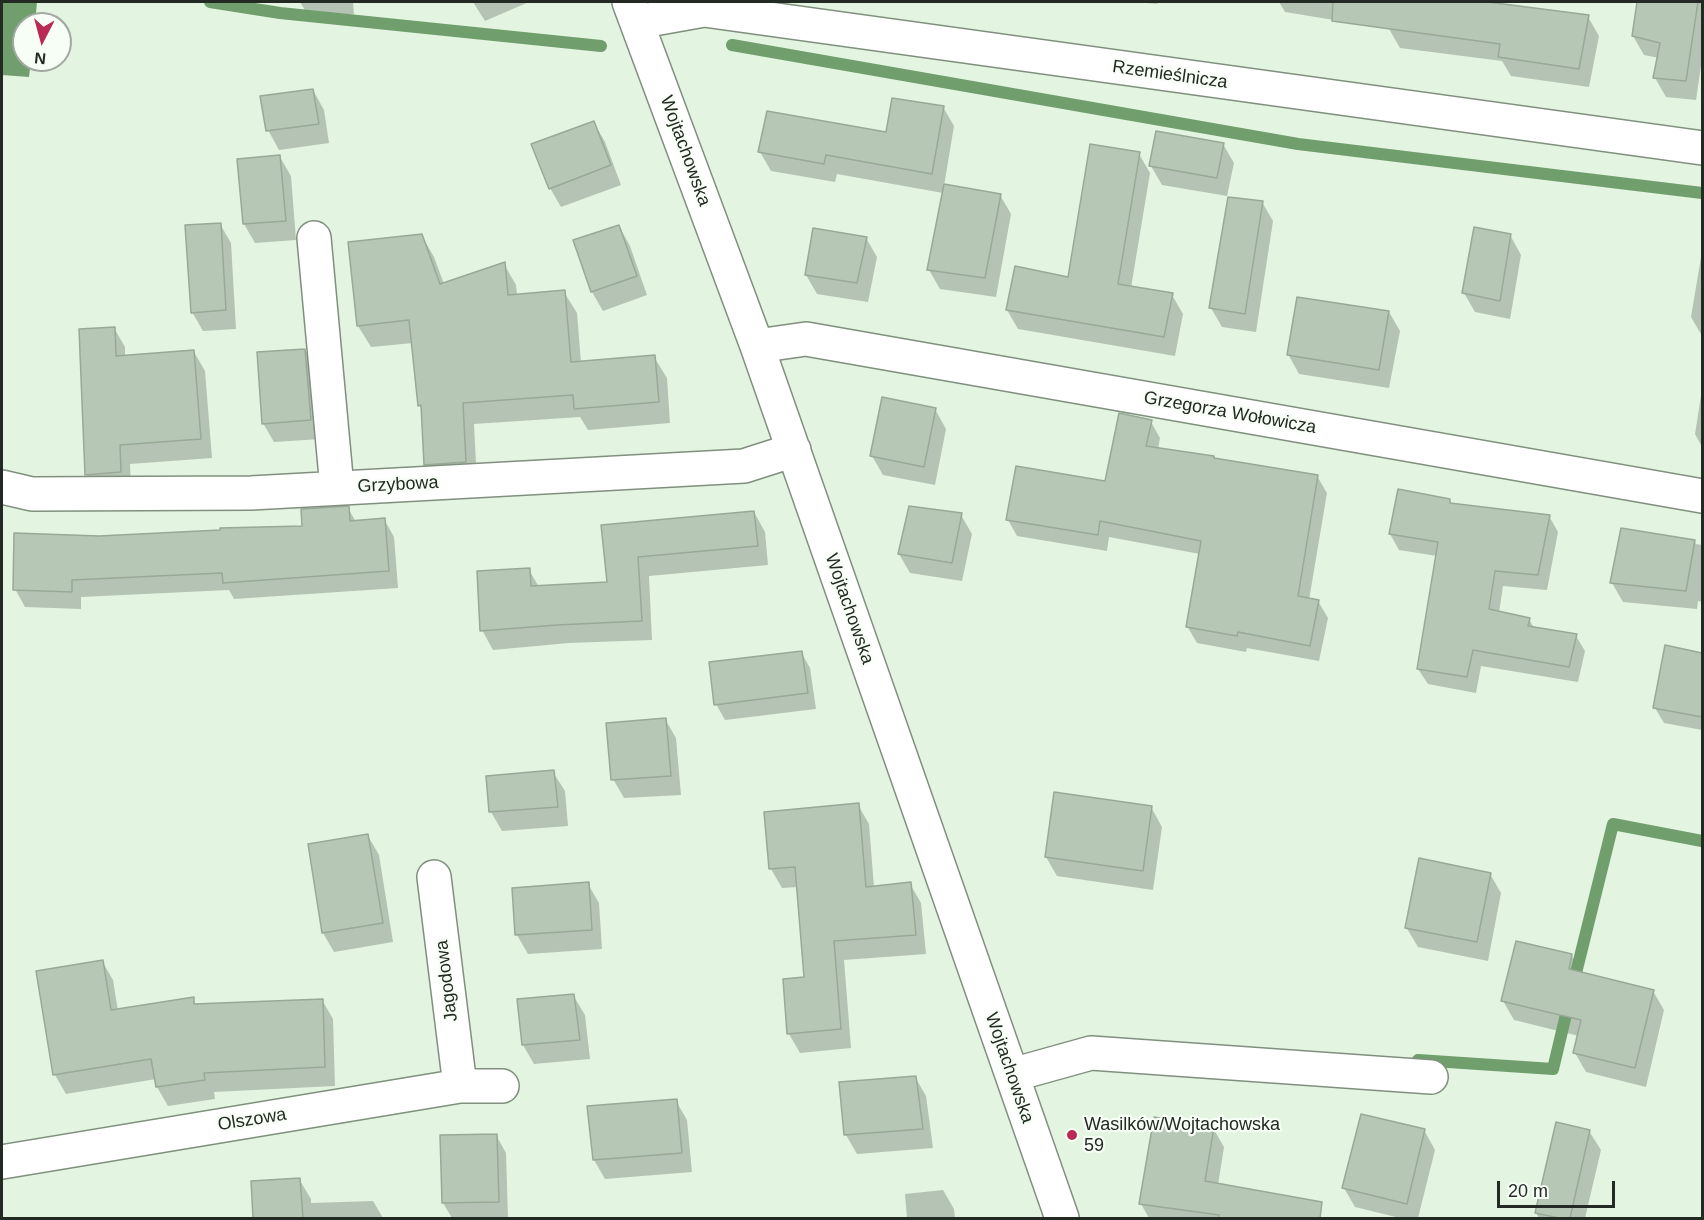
<!DOCTYPE html>
<html>
<head>
<meta charset="utf-8">
<style>
  body { margin:0 }
  #map { position:relative; width:1704px; height:1220px; overflow:hidden; background:#e3f4e1; font-family:Helvetica,sans-serif }
  canvas { display:block }
  .frame { position:absolute; inset:0; border:3px solid #232a23; pointer-events:none }
  .north { position:absolute; left:12px; top:12px; width:60px; height:60px; box-sizing:border-box; background:#f7fef6; border:2px solid #a2a9a2; border-radius:50%; rotate:186deg; font-size:16px; font-weight:700; line-height:24px; text-align:center; color:#232a23 }
  .north::after { content:''; display:block; margin:auto; width:21px; height:27px; background:#ba2b54; clip-path:polygon(50% 0,100% 100%,50% 72%,0 100%) }
  .scale { position:absolute; left:1497px; top:1181px; width:118px; height:27px; box-sizing:border-box; border:3px solid #232a23; border-top:0; padding-left:8px; font-size:18px; line-height:21px; white-space:nowrap; color:#232a23; -webkit-text-stroke:4px #f7fef6; paint-order:stroke }
</style>
</head>
<body>
<div id="map">
<canvas width="1704" height="1220"></canvas>
<div class="frame"></div>
<div class="north">N</div>
<div class="scale">20 m</div>
</div>
<script>
const context = document.querySelector('canvas').getContext('2d');
context.lineJoin = 'round';
function fillPath(path, color) { context.fillStyle = color; context.fill(path, 'evenodd'); }
const poly = rows => new Path2D(rows.map(r => 'M' + r).join(''));
function strokePath(path, color, width, dash) { context.strokeStyle = color; context.lineWidth = width; context.lineCap = dash ? 'butt' : 'round'; context.setLineDash(dash || []); context.stroke(path); }
function drawText(font, color, halo, rows, align = 'center') {
  context.font = font + ' Helvetica,sans-serif'; context.lineWidth = 4.5; context.setLineDash([]); context.textBaseline = 'middle'; context.strokeStyle = halo; context.fillStyle = color; for (const [text, x, y, turn = 0] of rows) {
    context.save(); context.translate(x, y); context.rotate((+turn || 0) * Math.PI / 180); context.textAlign = isNaN(turn) ? turn : align; if (halo) context.strokeText(text, 0, 0); context.fillText(text, 0, 0); context.restore();
  }
}
fillPath(poly([
  [2,2,37,2,35,24,24,24,24,60,31,60,29,77,2,75]
]), '#709e6d');
fillPath(poly([
  [300,2,353,2,354,14,311,20],
  [473,2,529,2,485,21],
  [1134,2,1158,2,1157,4],
  [1279,2,1478,2,1588,17,1599,36,1589,87,1511,76,1502,61,1400,48,1389,29,1285,12],
  [1639,2,1702,2,1702,59,1696,100,1666,97,1655,78,1659,58,1644,55,1633,36],
  [313,90,324,110,329,143,279,150,268,130],
  [943,107,954,126,944,186,1000,195,1011,214,996,297,940,289,929,270,943,193,837,174,835,182,771,171,760,152,887,134],
  [594,123,605,142,621,185,561,207,550,188],
  [1223,144,1234,163,1227,196,1162,185,1151,166],
  [1139,154,1150,173,1131,288,1172,295,1183,314,1175,356,1018,329,1007,310,1069,278],
  [280,157,291,176,296,240,255,243,244,224],
  [1262,202,1273,221,1256,332,1222,327,1211,308],
  [220,224,231,243,236,329,203,331,192,312],
  [619,226,630,246,647,295,603,311,592,292],
  [1510,235,1521,255,1510,319,1475,312,1464,293],
  [422,236,434,257,444,284,504,264,516,285,517,295,564,292,577,313,581,363,654,357,667,378,670,423,588,430,580,417,474,424,477,484,438,486,425,464,423,411,420,405,413,343,371,347,358,326],
  [866,238,877,257,868,302,817,294,806,275],
  [1702,251,1702,336,1691,317],
  [1389,312,1400,331,1389,388,1299,374,1288,354],
  [114,328,125,347,125,357,194,352,205,371,212,458,130,464,131,491,98,494,87,475],
  [305,350,316,370,321,439,274,442,263,423],
  [1702,389,1702,447,1695,434],
  [935,409,946,429,935,485,883,475,872,456],
  [1151,422,1160,438,1158,449,1317,476,1327,493,1309,600,1318,601,1328,618,1319,661,1247,648,1246,652,1197,643,1187,626,1200,554,1109,537,1107,551,1017,536,1008,520,1107,483],
  [1449,501,1452,505,1549,516,1558,532,1547,590,1503,586,1499,613,1529,619,1534,628,1576,636,1585,651,1578,682,1481,666,1476,693,1428,684,1418,669,1437,556,1399,550,1390,534],
  [348,508,356,522,384,519,394,537,398,588,234,599,229,590,81,597,81,609,25,607,15,589,303,528],
  [754,512,765,532,768,565,649,576,652,640,569,643,493,650,482,630,529,570,539,587,609,584,603,526],
  [961,515,972,534,962,581,910,573,899,554],
  [1694,541,1696,544,1702,545,1702,602,1698,601,1697,609,1623,602,1612,583],
  [1666,647,1702,655,1702,730,1664,723,1655,708],
  [801,652,810,668,816,709,725,720,716,704],
  [665,719,676,738,681,795,624,798,613,779],
  [553,772,565,791,568,826,502,831,491,812],
  [858,805,869,824,874,887,910,884,921,903,926,954,844,960,851,1048,800,1053,789,1034,806,979,798,887,782,888,771,869,766,813],
  [1151,807,1162,827,1153,890,1057,876,1046,857],
  [368,836,379,855,393,942,334,952,323,933,309,845],
  [1490,874,1501,893,1488,961,1418,947,1406,927],
  [588,884,599,903,602,949,528,954,517,935],
  [1572,956,1582,974,1653,991,1664,1010,1646,1087,1586,1072,1575,1053,1579,1036,1514,1020,1503,1001],
  [102,961,113,980,118,1011,193,999,196,1005,322,1000,333,1019,335,1086,214,1092,215,1099,168,1106,157,1087,156,1079,66,1094,55,1075,38,972],
  [573,995,585,1015,590,1059,534,1064,523,1045,519,1001],
  [915,1077,926,1096,933,1148,857,1154,846,1135],
  [676,1101,687,1120,692,1172,605,1179,594,1160],
  [1213,1128,1224,1147,1218,1185,1305,1200,1315,1218,1149,1218,1141,1204],
  [1424,1130,1435,1150,1418,1218,1400,1218,1355,1207,1344,1188],
  [1589,1131,1601,1150,1585,1218,1539,1218,1536,1213],
  [496,1135,506,1153,508,1218,452,1218,443,1203],
  [299,1179,311,1199,311,1203,373,1201,383,1218,254,1218,252,1183],
  [943,1190,954,1209,955,1218,907,1218,905,1194]
]), '#0003');
strokePath(poly([
  [210,2,280,13,601,46],
  [732,45,1298,144,1702,193],
  [1573,985,1613,824,1702,841],
  [1418,1060,1553,1069,1569,1002]
]), '#709e6d', 12);
const building = poly([
  [1333,2,1488,2,1589,15,1579,69,1498,57,1500,44,1332,21,1333,2],
  [1637,2,1698,2,1686,81,1653,78,1660,43,1632,36,1637,2],
  [313,89,319,124,266,131,260,96,313,89],
  [892,98,944,106,932,174,826,155,824,164,758,152,767,111,886,132,892,98],
  [594,121,611,165,549,189,531,144,594,121],
  [1156,131,1224,143,1217,178,1149,166,1156,131],
  [1090,144,1140,152,1118,284,1173,293,1164,337,1006,310,1015,266,1068,277,1090,144],
  [280,155,286,221,243,224,237,159,280,155],
  [944,184,1001,194,985,278,927,270,944,184],
  [1228,197,1263,201,1245,314,1209,308,1228,197],
  [221,223,226,310,191,313,185,225,221,223],
  [619,225,637,276,591,292,573,240,619,225],
  [1474,227,1511,234,1500,301,1462,293,1474,227],
  [813,228,867,237,857,283,805,275,813,228],
  [422,234,440,284,505,262,508,295,565,290,571,362,655,355,659,402,574,409,573,395,463,403,466,462,424,465,421,405,418,406,409,320,357,326,348,242,422,234],
  [1297,297,1389,311,1379,370,1287,355,1297,297],
  [115,327,116,356,194,350,201,439,120,445,121,472,85,475,79,329,115,327],
  [305,349,311,420,262,424,257,352,305,349],
  [882,397,936,408,924,467,870,456,882,397],
  [1119,413,1152,420,1146,446,1214,456,1214,458,1318,475,1298,596,1319,600,1310,646,1238,632,1237,636,1186,627,1201,541,1100,521,1098,535,1006,520,1016,466,1105,481,1119,413],
  [1398,489,1450,499,1450,503,1550,515,1538,575,1495,571,1489,609,1530,618,1528,626,1577,634,1569,667,1473,650,1467,677,1417,669,1438,542,1389,534,1398,489],
  [349,506,350,521,385,518,389,571,223,583,222,573,72,580,72,592,13,590,14,533,99,536,220,530,220,528,302,526,301,509,349,506],
  [909,506,962,513,952,563,898,554,909,506],
  [754,511,758,546,638,557,642,621,557,625,480,631,477,571,530,568,531,586,607,582,601,525,754,511],
  [1621,528,1695,540,1686,591,1610,583,1621,528],
  [1665,645,1702,653,1702,717,1653,708,1665,645],
  [802,651,808,693,714,705,709,662,802,651],
  [666,718,671,776,611,780,606,723,666,718],
  [554,770,558,807,489,812,486,776,554,770],
  [1054,792,1152,806,1143,871,1045,857,1054,792],
  [859,803,866,887,911,882,916,935,834,941,841,1029,787,1034,783,979,804,977,795,867,769,869,764,812,859,803],
  [368,834,383,923,322,933,308,844,368,834],
  [1419,858,1491,873,1477,942,1405,928,1419,858],
  [589,882,592,930,515,935,512,888,589,882],
  [1516,941,1572,954,1569,969,1654,990,1635,1068,1573,1053,1581,1020,1501,1001,1516,941],
  [103,960,111,1010,194,997,194,1004,323,999,325,1067,204,1073,205,1080,156,1087,151,1059,53,1075,36,971,103,960],
  [574,994,580,1040,522,1045,517,999,574,994],
  [916,1076,923,1129,844,1135,839,1082,916,1076],
  [677,1099,682,1153,593,1160,587,1106,677,1099],
  [1361,1114,1425,1129,1407,1204,1342,1188,1361,1114],
  [1154,1117,1214,1127,1205,1181,1322,1202,1320,1218,1218,1218,1219,1215,1139,1204,1154,1117],
  [1556,1122,1590,1130,1570,1218,1559,1218,1535,1213,1556,1122],
  [497,1134,499,1202,442,1203,440,1135,497,1134],
  [300,1178,303,1218,253,1218,251,1181,300,1178]
]);
fillPath(building, '#b6c7b5');
strokePath(building, '#98a997', 1.5);
const minor = poly([
  [629,2,757,346,1062,1218],
  [637,22,704,10,1702,148],
  [314,238,337,488],
  [757,346,806,339,1702,496],
  [2,487,32,494,251,493,744,466,794,450],
  [434,877,460,1086],
  [1012,1075,1091,1053,1431,1077],
  [2,1162,460,1086,502,1086]
]);
strokePath(minor, '#80907e', 36);
strokePath(minor, '#fff', 33);
for (const [x, y, r, color] of [
  [1072,1135,6,"#ba2b54"]
]) { const dot = new Path2D(); dot.arc(x, y, r, 0, 2 * Math.PI); context.fillStyle = color; context.fill(dot); strokePath(dot, '#f7fef6', 2); }
drawText('18px', '#232a23', '#f7fef6', [
  ["Rzemieślnicza",1170,75,8],
  ["Wojtachowska",685,151,70],
  ["Grzegorza Wołowicza",1230,413,10],
  ["Grzybowa",398,485,-3],
  ["Wojtachowska",849,609,71],
  ["Jagodowa",447,981,-97],
  ["Wojtachowska",1009,1068,71],
  ["Olszowa",252,1120,-9]
]);
drawText('18px', '#232a23', '#f7fef6', [
  ["Wasilków/Wojtachowska",1084,1125],
  ["59",1084,1146]
], 'left');
</script>
</body>
</html>
